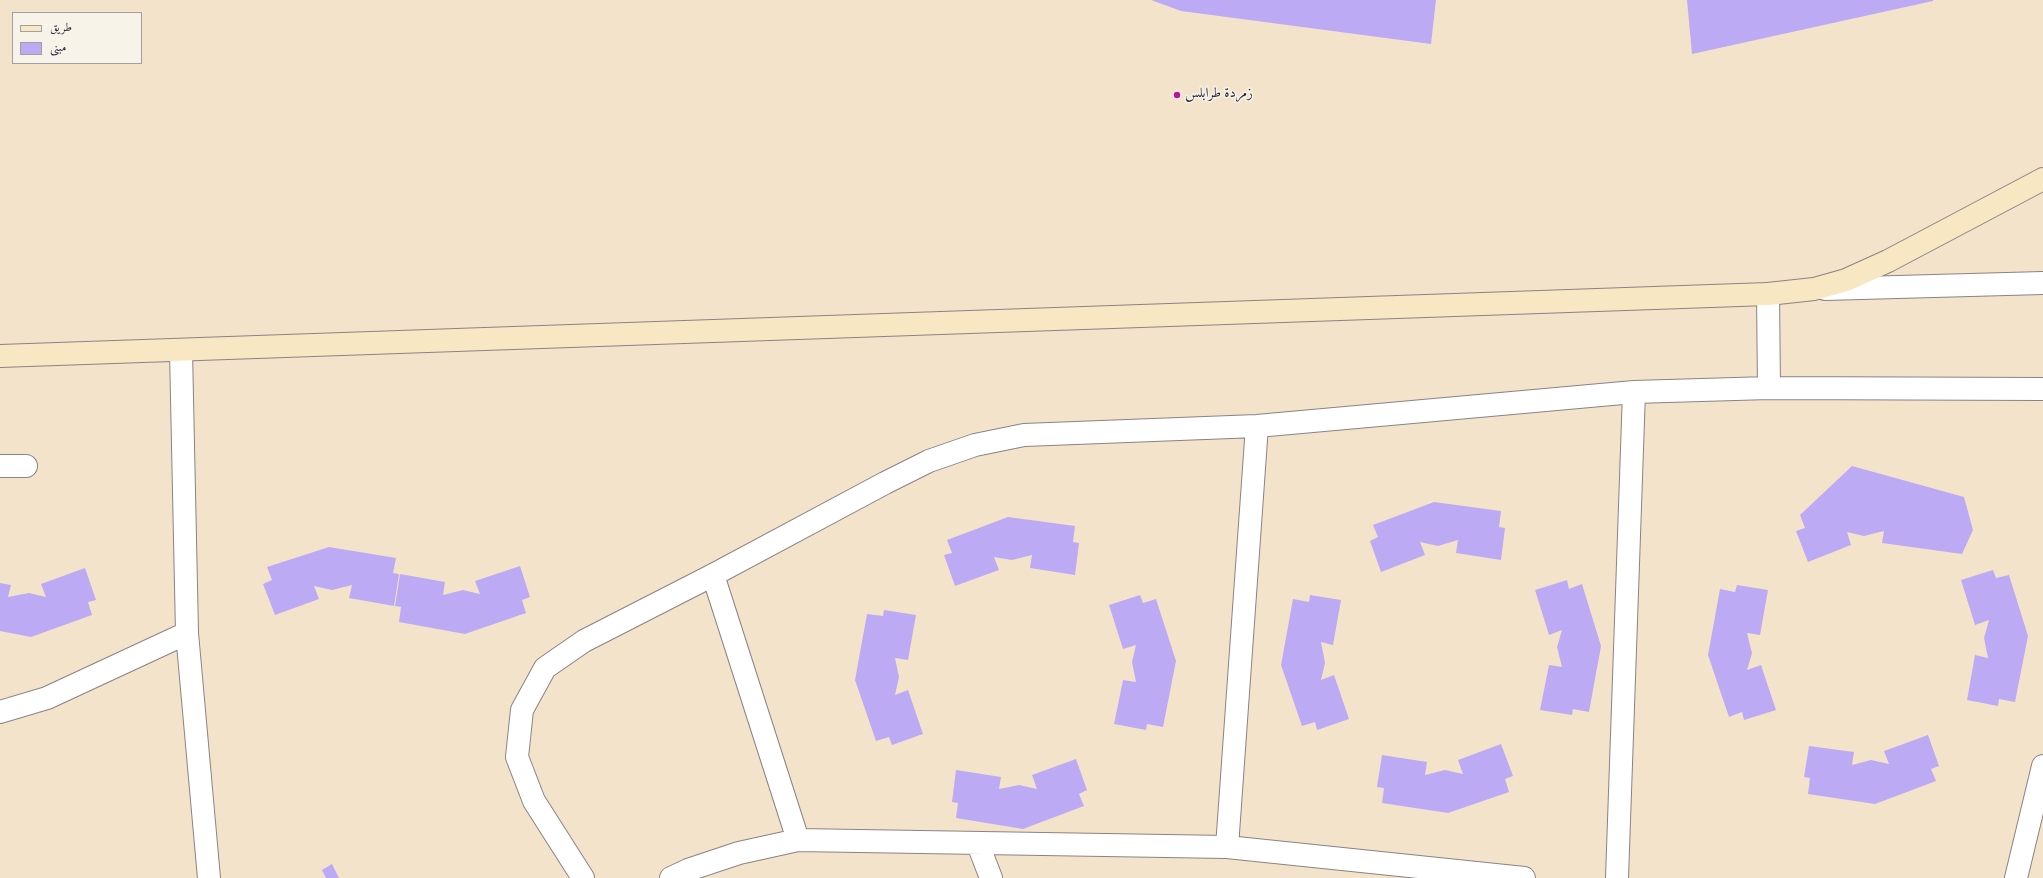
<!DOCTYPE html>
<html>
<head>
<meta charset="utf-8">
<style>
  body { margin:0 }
  #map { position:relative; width:2043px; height:878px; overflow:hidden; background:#f4e3cb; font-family:"Sorts Mill Goudy",Amiri,serif }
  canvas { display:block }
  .legend { position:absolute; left:12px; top:12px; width:130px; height:52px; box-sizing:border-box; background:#f7f3e8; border:1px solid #a29fa3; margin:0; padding:5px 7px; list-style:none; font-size:12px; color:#22223b }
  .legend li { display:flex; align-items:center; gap:8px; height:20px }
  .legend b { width:20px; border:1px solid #a29fa3 }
</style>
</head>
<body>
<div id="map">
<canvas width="2043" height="878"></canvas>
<ul class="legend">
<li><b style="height:5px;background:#f7e8c3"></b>طريق</li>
<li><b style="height:11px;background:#bcabf4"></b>مبنى</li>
</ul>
</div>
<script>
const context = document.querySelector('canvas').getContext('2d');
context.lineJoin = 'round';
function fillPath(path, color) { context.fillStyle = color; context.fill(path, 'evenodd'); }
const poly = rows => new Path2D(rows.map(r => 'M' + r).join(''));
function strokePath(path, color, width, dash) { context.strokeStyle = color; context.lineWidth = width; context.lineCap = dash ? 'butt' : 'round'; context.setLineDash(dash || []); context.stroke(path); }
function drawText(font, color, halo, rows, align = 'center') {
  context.font = font + ' "Sorts Mill Goudy",Amiri,serif'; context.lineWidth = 3; context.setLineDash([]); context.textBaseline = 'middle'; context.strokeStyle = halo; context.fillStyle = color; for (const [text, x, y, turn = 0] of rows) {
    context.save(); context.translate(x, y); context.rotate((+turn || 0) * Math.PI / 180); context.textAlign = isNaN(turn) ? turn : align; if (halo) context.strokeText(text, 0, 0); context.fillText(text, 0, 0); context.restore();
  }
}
fillPath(poly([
  [1151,0,1436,0,1431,44,1181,11],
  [1687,0,1933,0,1933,1,1692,54],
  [1852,466,1964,497,1973,530,1962,554,1882,543,1884,531,1864,536,1847,532,1851,545,1808,562,1796,531,1805,528,1800,515],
  [1434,502,1501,511,1499,527,1505,528,1501,560,1456,553,1458,540,1438,546,1420,542,1425,555,1381,572,1370,541,1378,537,1373,525],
  [1008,517,1075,526,1073,542,1079,543,1075,575,1030,568,1032,555,1012,560,994,557,999,570,955,586,944,555,952,553,947,540],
  [329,547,396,558,393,573,399,574,394,606,349,598,352,585,332,590,314,586,319,599,275,615,263,584,272,580,267,567],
  [520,566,530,597,522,600,526,613,465,634,399,622,401,607,395,606,400,574,445,582,443,595,463,590,480,594,475,581],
  [85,568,96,600,88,602,92,615,31,637,0,631,0,583,11,585,8,597,29,593,46,597,41,584],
  [1993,570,1996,578,2009,575,2028,636,2015,702,1999,699,1998,706,1967,700,1975,655,1988,658,1984,638,1989,620,1975,625,1961,580],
  [1567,580,1569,589,1582,584,1601,646,1589,712,1573,709,1572,715,1540,710,1549,665,1562,667,1557,647,1562,630,1549,635,1535,590],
  [1737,585,1768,590,1760,635,1747,633,1752,653,1747,670,1761,665,1776,710,1744,720,1742,712,1729,717,1708,655,1720,589,1735,592],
  [1140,595,1143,603,1156,599,1176,661,1163,727,1147,724,1146,730,1114,724,1123,680,1136,682,1132,662,1136,645,1123,649,1109,605],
  [1310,595,1341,600,1333,645,1321,642,1325,663,1321,680,1334,675,1349,719,1317,730,1315,722,1302,726,1281,665,1293,599,1309,602],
  [884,610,916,615,908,660,895,658,899,677,895,695,908,690,923,734,892,745,889,737,876,741,855,680,867,614,883,616],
  [1928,735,1939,766,1931,769,1936,781,1875,804,1808,794,1810,778,1804,777,1809,746,1854,752,1852,765,1871,760,1889,764,1884,751],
  [1501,744,1513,776,1505,779,1509,792,1448,813,1382,803,1384,788,1377,787,1382,755,1427,762,1425,775,1445,770,1463,774,1458,760],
  [1076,759,1087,790,1079,794,1084,806,1023,829,956,818,958,803,952,802,956,770,1001,777,999,789,1019,785,1037,789,1032,775],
  [332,864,339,878,326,878,322,870]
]), '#bcabf4');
const minor = poly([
  [1825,289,2043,283],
  [1768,294,1769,388],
  [181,351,187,633,209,878],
  [0,466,26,466],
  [713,575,798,840],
  [0,712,47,698,187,633],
  [978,844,991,878],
  [1227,847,1257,426],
  [583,878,534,801,517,757,522,710,545,668,584,641,713,575,885,483,929,461,975,445,1024,435,1257,426,1634,392,1769,388,2043,389],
  [671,878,688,870,739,853,798,840,1227,847,1524,878],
  [1617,878,1634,392],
  [2016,878,2043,766]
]);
const secondary = poly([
  [0,356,1768,294,1814,289,1846,280,1888,261,2043,179]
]);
strokePath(minor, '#8b8283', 24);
strokePath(secondary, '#8b8283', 24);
strokePath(minor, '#fff', 22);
strokePath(secondary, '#f7e8c3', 22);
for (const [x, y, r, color] of [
  [1177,95,4,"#b5179e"]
]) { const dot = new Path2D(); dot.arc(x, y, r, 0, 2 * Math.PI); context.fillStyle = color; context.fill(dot); strokePath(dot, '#f7f3e8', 1.5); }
drawText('14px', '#22223b', '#f7f3e8', [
  ["زمردة طرابلس",1185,95]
], 'left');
</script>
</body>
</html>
